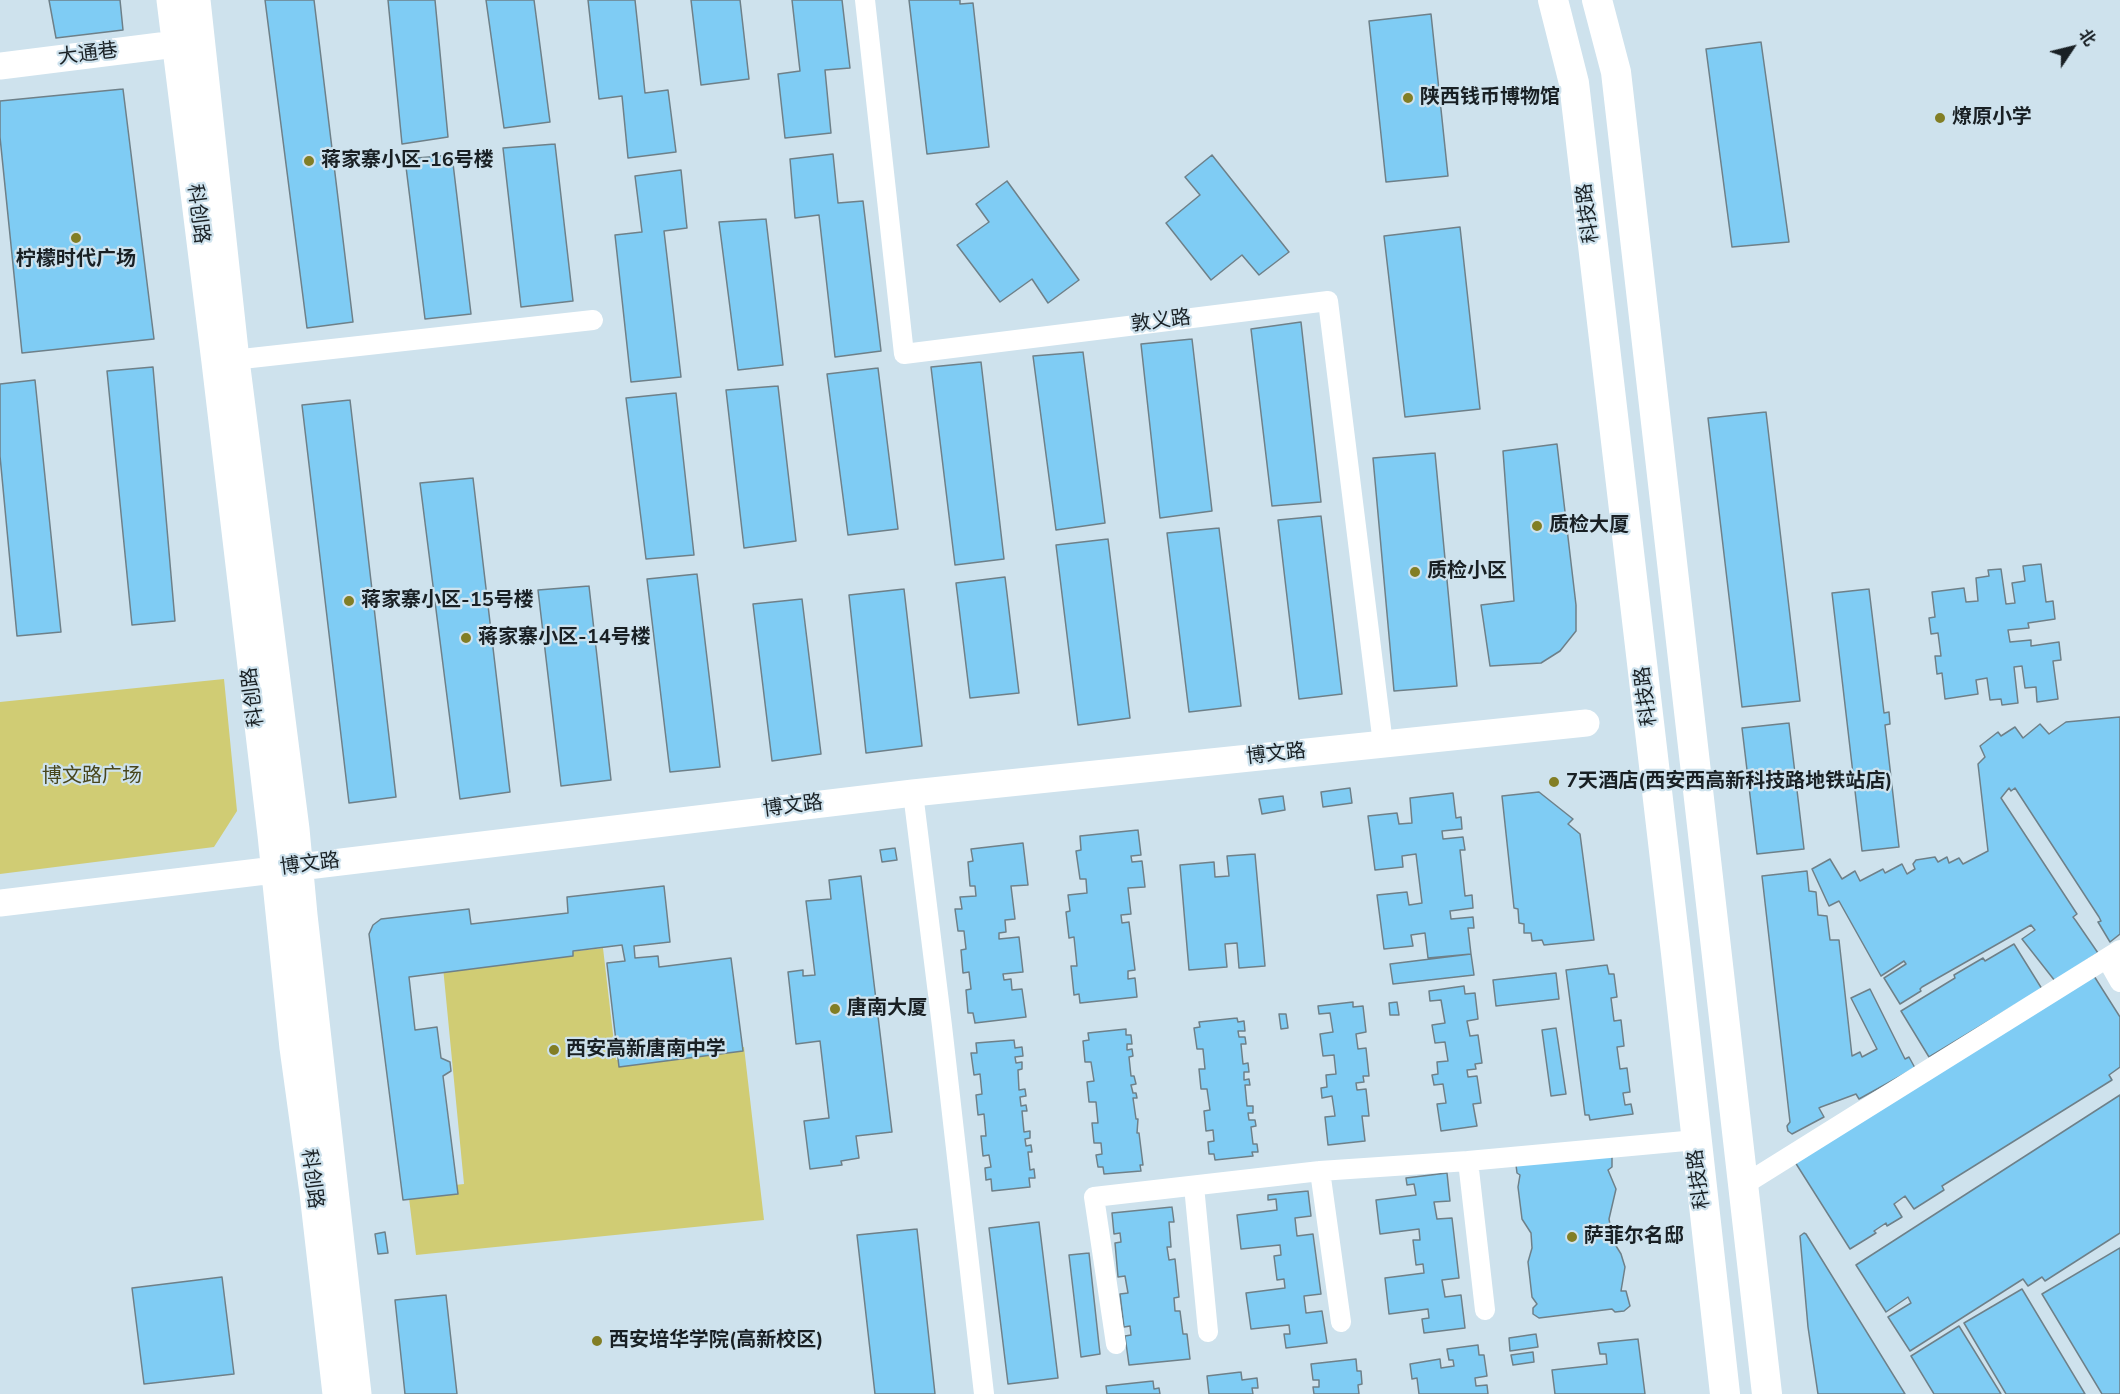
<!DOCTYPE html>
<html>
<head>
<meta charset="utf-8">
<style>
  body { margin:0 }
  #map { position:relative; width:2120px; height:1394px; overflow:hidden; background:#cee2ed; font-family:"Nunito Sans","Noto Sans SC",sans-serif }
  canvas { display:block }
  .north { position:absolute; left:2042px; top:18px; width:60px; height:60px; -webkit-text-stroke:4px #cee2ed; paint-order:stroke; rotate:55deg; font-size:16px; font-weight:700; line-height:24px; text-align:center; color:#192024 }
  .north::after { content:''; display:block; margin:auto; width:21px; height:27px; background:#192024; clip-path:polygon(50% 0,100% 100%,50% 72%,0 100%) }
</style>
</head>
<body>
<div id="map">
<canvas width="2120" height="1394"></canvas>
<div class="north">北</div>
</div>
<script>
const context = document.querySelector('canvas').getContext('2d');
context.lineJoin = 'round';
function fillPath(path, color) { context.fillStyle = color; context.fill(path, 'evenodd'); }
const poly = rows => new Path2D(rows.map(r => 'M' + r).join(''));
function strokePath(path, color, width, dash) { context.strokeStyle = color; context.lineWidth = width; context.lineCap = dash ? 'butt' : 'round'; context.setLineDash(dash || []); context.stroke(path); }
function drawText(font, color, halo, rows, align = 'center') {
  context.font = font + ' "Nunito Sans","Noto Sans SC",sans-serif'; context.lineWidth = 4.5; context.setLineDash([]); context.textBaseline = 'middle'; context.strokeStyle = halo; context.fillStyle = color; for (const [text, x, y, turn = 0] of rows) {
    context.save(); context.translate(x, y); context.rotate((+turn || 0) * Math.PI / 180); context.textAlign = isNaN(turn) ? turn : align; if (halo) context.strokeText(text, 0, 0); context.fillText(text, 0, 0); context.restore();
  }
}
fillPath(poly([
  [224,679,237,811,214,847,0,874,0,702],
  [603,948,616,1060,744,1047,764,1220,416,1255,408,1190,464,1184,443,967]
]), '#d0cc74');
const building = poly([
  [49,0,120,0,123,30,56,38,49,0],
  [265,0,314,0,353,322,307,328,265,0],
  [388,0,435,0,448,137,402,144,388,0],
  [486,0,534,0,550,122,504,128,486,0],
  [588,0,635,0,645,93,668,90,676,152,628,158,622,96,599,99,588,0],
  [691,0,740,0,749,79,701,85,691,0],
  [792,0,842,0,850,68,825,70,831,133,785,138,778,74,800,71,792,0],
  [909,0,960,0,960,4,973,3,989,147,927,154,909,0],
  [1431,14,1448,176,1386,182,1369,21,1431,14],
  [1761,42,1789,242,1732,247,1706,49,1761,42],
  [123,89,154,339,22,353,0,137,0,101,123,89],
  [555,144,573,301,521,307,503,148,555,144],
  [833,154,838,203,863,201,881,351,835,357,819,215,795,218,790,159,833,154],
  [452,155,471,314,425,319,405,159,452,155],
  [1212,155,1289,252,1259,275,1242,255,1211,280,1166,223,1200,195,1185,177,1212,155],
  [681,170,687,228,664,231,681,377,631,382,615,235,642,232,635,176,681,170],
  [1007,181,1079,280,1048,303,1032,279,1000,302,957,245,989,222,976,204,1007,181],
  [766,219,783,365,738,370,719,222,766,219],
  [1460,227,1480,409,1405,417,1384,236,1460,227],
  [1301,322,1321,502,1272,506,1251,329,1301,322],
  [1192,339,1212,511,1160,518,1141,344,1192,339],
  [1083,352,1105,523,1056,530,1033,356,1083,352],
  [981,362,1004,559,955,565,931,367,981,362],
  [153,367,175,621,132,625,107,371,153,367],
  [878,368,898,529,848,535,827,374,878,368],
  [35,380,61,632,17,636,0,456,0,384,35,380],
  [778,386,796,541,744,548,726,390,778,386],
  [676,393,694,555,646,559,626,398,676,393],
  [350,400,396,797,349,803,302,405,350,400],
  [1766,412,1800,701,1742,707,1708,418,1766,412],
  [1557,444,1576,605,1576,631,1560,651,1541,663,1490,666,1481,605,1514,601,1503,451,1557,444],
  [1435,453,1457,686,1394,691,1373,458,1435,453],
  [473,478,510,792,460,799,420,483,473,478],
  [1321,516,1342,694,1299,699,1278,520,1321,516],
  [1219,528,1241,706,1189,712,1167,533,1219,528],
  [1108,539,1130,718,1078,725,1056,545,1108,539],
  [2041,564,2046,602,2053,601,2055,619,2028,623,2029,628,2008,630,2010,642,2031,640,2031,646,2059,642,2061,660,2053,661,2058,699,2037,702,2036,687,2025,688,2022,666,2014,667,2018,703,2002,705,2001,699,1990,700,1987,678,1976,680,1978,694,1945,699,1942,673,1937,674,1935,656,1941,656,1938,633,1931,634,1929,618,1935,617,1932,592,1964,588,1966,602,1978,601,1976,578,1989,576,1988,570,2001,569,2006,604,2015,603,2012,583,2025,581,2023,566,2041,564],
  [697,574,720,767,670,772,647,579,697,574],
  [1005,577,1019,693,970,698,956,583,1005,577],
  [589,586,611,780,561,786,538,590,589,586],
  [904,589,922,746,866,753,849,595,904,589],
  [1869,589,1884,713,1889,712,1890,724,1885,725,1899,847,1862,851,1832,593,1869,589],
  [802,599,821,754,772,761,753,604,802,599],
  [2120,717,2120,934,2110,942,2098,922,2101,921,2099,917,2015,788,2011,791,2009,788,2001,798,2077,914,2073,917,2076,921,2098,953,2055,981,2022,939,2035,930,2031,925,1922,987,1920,989,1921,991,1900,1004,1884,978,1906,964,1904,961,1881,976,1839,901,1829,906,1812,869,1830,859,1842,879,1855,871,1860,881,1883,869,1885,873,1902,864,1907,874,1915,869,1913,864,1916,860,1935,857,1938,862,1947,857,1949,863,1959,858,1963,864,1988,851,1978,764,1985,757,1980,746,1998,732,2001,736,2015,727,2023,738,2040,724,2049,734,2066,722,2120,717],
  [1789,723,1804,849,1757,854,1742,728,1789,723],
  [1350,788,1352,803,1323,807,1321,792,1350,788],
  [1539,792,1573,819,1568,824,1580,834,1594,940,1544,945,1542,940,1532,941,1531,933,1524,933,1524,924,1519,923,1518,909,1514,908,1502,796,1539,792],
  [1453,793,1456,818,1461,817,1462,829,1442,831,1443,839,1463,837,1465,850,1460,850,1465,896,1472,895,1473,908,1450,911,1451,919,1473,917,1474,928,1468,928,1471,954,1428,958,1425,933,1411,935,1413,946,1384,949,1377,895,1407,892,1409,905,1422,903,1416,854,1402,856,1403,867,1375,870,1368,816,1397,813,1399,824,1412,823,1410,798,1453,793],
  [1283,796,1285,810,1262,814,1259,799,1283,796],
  [1138,830,1141,855,1131,856,1132,862,1142,861,1145,887,1128,888,1131,914,1121,915,1122,923,1129,922,1135,970,1128,971,1128,979,1135,978,1137,997,1080,1003,1079,994,1074,995,1071,966,1077,966,1074,937,1069,938,1066,912,1070,911,1068,895,1087,893,1086,879,1080,879,1076,851,1081,850,1080,836,1138,830],
  [1023,843,1028,885,1011,886,1015,919,1005,920,1006,932,999,933,999,939,1019,937,1023,972,1003,974,1004,980,1011,979,1012,990,1022,989,1026,1017,975,1023,973,1013,968,1013,966,990,971,989,969,972,963,973,961,950,966,949,964,931,958,931,955,909,962,909,960,897,976,896,975,886,970,886,968,862,973,861,971,849,1023,843],
  [895,848,897,860,882,862,880,850,895,848],
  [1255,854,1265,966,1239,968,1237,943,1225,944,1227,967,1189,970,1180,865,1214,862,1215,877,1229,876,1227,856,1255,854],
  [1807,871,1809,891,1816,892,1818,915,1827,916,1830,940,1839,940,1852,1056,1860,1052,1862,1057,1877,1049,1851,998,1870,989,1905,1059,1909,1057,1915,1068,1859,1099,1856,1094,1821,1107,1819,1108,1824,1117,1792,1134,1788,1131,1787,1126,1790,1122,1762,876,1807,871],
  [861,876,892,1132,856,1136,859,1158,841,1161,842,1165,810,1169,804,1121,829,1118,820,1041,796,1044,788,972,803,970,803,976,815,975,806,901,831,899,829,880,861,876],
  [664,886,670,942,634,946,635,958,658,956,659,967,731,958,743,1051,619,1067,607,964,607,963,625,961,622,945,573,951,573,956,409,977,415,1030,437,1027,441,1058,450,1062,451,1071,443,1076,458,1194,403,1200,369,934,373,925,381,919,469,909,471,924,568,913,567,897,664,886],
  [2014,944,2042,989,1929,1057,1901,1011,1955,978,1954,975,1983,958,1985,961,2014,944],
  [1471,954,1474,975,1393,984,1390,964,1471,954],
  [1607,965,1609,974,1614,974,1617,997,1611,998,1614,1021,1621,1020,1624,1046,1617,1047,1620,1069,1627,1068,1630,1092,1623,1093,1625,1105,1631,1104,1633,1114,1590,1120,1589,1115,1585,1115,1566,970,1607,965],
  [1556,973,1559,999,1496,1006,1493,980,1556,973],
  [2094,976,2120,1017,2120,1067,2109,1075,2112,1080,1942,1186,1944,1190,1914,1209,1905,1196,1894,1204,1902,1217,1887,1226,1886,1223,1874,1231,1876,1233,1850,1249,1795,1162,2094,976],
  [1464,986,1465,994,1475,993,1478,1019,1467,1021,1470,1036,1478,1035,1482,1063,1475,1064,1476,1069,1467,1070,1468,1077,1477,1076,1481,1103,1473,1104,1477,1126,1441,1131,1437,1104,1446,1103,1443,1084,1434,1085,1432,1075,1438,1074,1437,1062,1448,1061,1445,1042,1435,1043,1432,1025,1445,1023,1441,1000,1430,1001,1429,991,1464,986],
  [1353,1002,1353,1007,1363,1006,1366,1032,1356,1034,1358,1049,1366,1048,1369,1076,1363,1076,1364,1082,1356,1083,1357,1090,1366,1089,1369,1116,1362,1116,1365,1141,1328,1145,1325,1117,1335,1116,1332,1096,1322,1098,1321,1088,1327,1087,1326,1075,1336,1074,1334,1055,1323,1056,1320,1034,1333,1032,1330,1013,1319,1014,1318,1006,1353,1002],
  [1397,1002,1399,1015,1390,1015,1389,1003,1397,1002],
  [1279,1014,1286,1014,1288,1028,1281,1029,1279,1014],
  [1237,1018,1238,1022,1244,1021,1245,1031,1238,1031,1239,1037,1245,1037,1246,1044,1241,1044,1243,1064,1248,1063,1249,1072,1244,1072,1244,1080,1249,1079,1250,1085,1245,1085,1247,1106,1253,1106,1253,1113,1248,1113,1249,1120,1255,1120,1256,1126,1251,1127,1253,1144,1257,1144,1258,1152,1252,1152,1253,1156,1215,1160,1214,1154,1209,1154,1208,1142,1214,1141,1213,1130,1206,1131,1204,1111,1210,1110,1207,1089,1201,1089,1199,1069,1205,1069,1203,1049,1197,1049,1194,1028,1200,1027,1199,1022,1237,1018],
  [1556,1028,1566,1094,1551,1096,1542,1030,1556,1028],
  [1126,1029,1126,1035,1131,1035,1132,1044,1127,1044,1127,1050,1132,1049,1133,1056,1129,1057,1131,1076,1134,1076,1136,1084,1131,1085,1133,1093,1136,1093,1137,1098,1133,1098,1136,1119,1138,1119,1137,1133,1139,1133,1143,1165,1140,1165,1141,1171,1104,1174,1103,1167,1098,1167,1096,1155,1102,1154,1101,1143,1094,1143,1092,1123,1098,1123,1096,1102,1089,1102,1087,1082,1094,1081,1091,1062,1085,1062,1083,1041,1089,1040,1088,1033,1126,1029],
  [1014,1040,1015,1048,1022,1047,1023,1056,1015,1057,1016,1063,1022,1062,1022,1069,1018,1070,1019,1090,1025,1089,1026,1096,1020,1097,1021,1106,1026,1105,1027,1111,1022,1111,1024,1132,1030,1131,1030,1138,1025,1139,1026,1146,1031,1145,1032,1152,1028,1152,1030,1170,1034,1169,1035,1178,1029,1178,1030,1187,992,1191,991,1179,986,1180,985,1168,991,1167,989,1155,983,1156,981,1136,986,1136,984,1114,978,1115,976,1095,982,1094,980,1074,974,1075,971,1053,977,1053,976,1043,1014,1040],
  [2120,1095,2120,1233,2045,1281,2042,1277,2028,1286,2023,1279,1910,1351,1888,1317,1911,1303,1908,1297,1886,1312,1856,1265,2120,1095],
  [1612,1154,1612,1167,1608,1170,1616,1189,1609,1219,1613,1241,1621,1254,1625,1267,1621,1291,1626,1291,1630,1306,1624,1311,1615,1312,1612,1309,1539,1318,1533,1314,1533,1308,1537,1304,1532,1297,1528,1262,1532,1248,1531,1233,1522,1219,1518,1187,1520,1175,1517,1173,1516,1165,1612,1154],
  [1447,1173,1450,1201,1434,1202,1437,1219,1452,1218,1459,1278,1442,1280,1445,1297,1461,1295,1465,1328,1424,1333,1422,1319,1429,1318,1428,1309,1389,1314,1385,1278,1424,1273,1423,1264,1416,1265,1413,1240,1420,1240,1419,1229,1380,1234,1376,1200,1416,1195,1414,1184,1407,1185,1406,1178,1447,1173],
  [1308,1191,1311,1216,1295,1218,1297,1236,1313,1234,1321,1294,1304,1296,1306,1313,1322,1311,1327,1343,1286,1348,1284,1334,1290,1334,1289,1325,1251,1329,1246,1293,1285,1288,1284,1279,1277,1280,1274,1256,1281,1255,1280,1245,1241,1249,1237,1215,1277,1210,1276,1199,1268,1200,1268,1195,1308,1191],
  [1172,1207,1174,1222,1169,1222,1171,1247,1167,1247,1169,1260,1175,1259,1179,1297,1174,1298,1175,1311,1180,1311,1183,1334,1187,1334,1190,1359,1129,1365,1125,1336,1131,1335,1130,1326,1124,1327,1120,1294,1128,1293,1125,1276,1118,1277,1115,1243,1121,1242,1120,1233,1114,1234,1112,1213,1172,1207],
  [1039,1222,1058,1378,1008,1384,989,1228,1039,1222],
  [917,1229,935,1394,875,1394,857,1235,917,1229],
  [385,1232,388,1253,378,1254,375,1234,385,1232],
  [1804,1233,1806,1234,1905,1394,1818,1394,1808,1327,1800,1236,1804,1233],
  [2120,1248,2120,1394,2102,1394,2042,1294,2120,1248],
  [1089,1253,1100,1354,1081,1357,1069,1255,1089,1253],
  [222,1277,234,1374,144,1384,132,1288,222,1277],
  [2022,1289,2085,1394,2006,1394,1964,1323,2022,1289],
  [446,1295,457,1394,405,1394,395,1300,446,1295],
  [1959,1326,2001,1394,1934,1394,1911,1356,1959,1326],
  [1536,1334,1538,1347,1510,1351,1509,1338,1536,1334],
  [1638,1339,1645,1394,1555,1394,1552,1370,1607,1364,1606,1354,1600,1354,1598,1343,1638,1339],
  [1478,1345,1479,1355,1484,1355,1487,1376,1475,1378,1476,1386,1487,1385,1488,1394,1419,1394,1417,1378,1412,1379,1410,1364,1440,1359,1441,1368,1454,1366,1453,1360,1449,1360,1447,1349,1478,1345],
  [1533,1352,1534,1362,1513,1365,1511,1355,1533,1352],
  [1356,1359,1357,1371,1361,1371,1362,1384,1358,1385,1359,1394,1314,1394,1313,1387,1319,1387,1319,1380,1313,1380,1311,1364,1356,1359],
  [1241,1372,1242,1380,1257,1378,1258,1388,1252,1388,1253,1394,1209,1394,1207,1376,1241,1372],
  [1153,1381,1154,1389,1159,1388,1160,1394,1107,1394,1106,1386,1153,1381]
]);
fillPath(building, '#7fccf4');
strokePath(building, '#6e8089', 1.5);
strokePath(poly([
  [865,0,904,354,1328,301,1383,744],
  [224,361,593,320],
  [913,793,942,1026,984,1394],
  [2107,959,2120,982],
  [1468,1161,1485,1310],
  [1320,1171,1341,1322],
  [1194,1186,1208,1332],
  [1742,1186,2120,950],
  [1116,1344,1094,1197,1320,1171,1468,1161,1696,1140]
]), '#fff', 20);
strokePath(poly([
  [170,0,215,362,271,835,293,1048,313,1193,336,1394],
  [197,0,236,360,296,829,304,915,358,1394],
  [0,66,176,44],
  [0,903,913,793,1586,723]
]), '#fff', 27);
strokePath(poly([
  [1553,0,1574,83,1676,953,1725,1394],
  [1597,0,1616,72,1767,1394]
]), '#fff', 30);
for (const [x, y, r, color] of [
  [1408,98,6,"#827e25"],
  [1940,118,6,"#827e25"],
  [309,161,6,"#827e25"],
  [76,238,6,"#827e25"],
  [1537,526,6,"#827e25"],
  [1415,572,6,"#827e25"],
  [349,601,6,"#827e25"],
  [466,638,6,"#827e25"],
  [1554,782,6,"#827e25"],
  [835,1009,6,"#827e25"],
  [554,1050,6,"#827e25"],
  [1572,1237,6,"#827e25"],
  [597,1341,6,"#827e25"]
]) { const dot = new Path2D(); dot.arc(x, y, r, 0, 2 * Math.PI); context.fillStyle = color; context.fill(dot); strokePath(dot, '#cee2ed', 2); }
drawText('20px', '#192024', '#cee2ed', [
  ["大通巷",88,55,-7],
  ["科技路",1589,213,-97],
  ["科创路",197,214,83],
  ["敦义路",1161,322,-7],
  ["科技路",1647,696,-97],
  ["科创路",254,697,-97],
  ["博文路",1276,755,-6],
  ["博文路",793,807,-7],
  ["博文路",310,865,-7],
  ["科创路",311,1179,83],
  ["科技路",1700,1179,-97]
]);
drawText('bold 20px', '#192024', '#cee2ed', [
  ["陕西钱币博物馆",1420,98],
  ["燎原小学",1952,118],
  ["蒋家寨小区-16号楼",321,161],
  ["柠檬时代广场",76,260,"center"],
  ["质检大厦",1549,526],
  ["质检小区",1427,572],
  ["蒋家寨小区-15号楼",361,601],
  ["蒋家寨小区-14号楼",478,638],
  ["7天酒店(西安西高新科技路地铁站店)",1566,782],
  ["唐南大厦",847,1009],
  ["西安高新唐南中学",566,1050],
  ["萨菲尔名邸",1584,1237],
  ["西安培华学院(高新校区)",609,1341]
], 'left');
drawText('20px', '#48461d', '#cee2ed', [
  ["博文路广场",92,777]
]);
</script>
</body>
</html>
